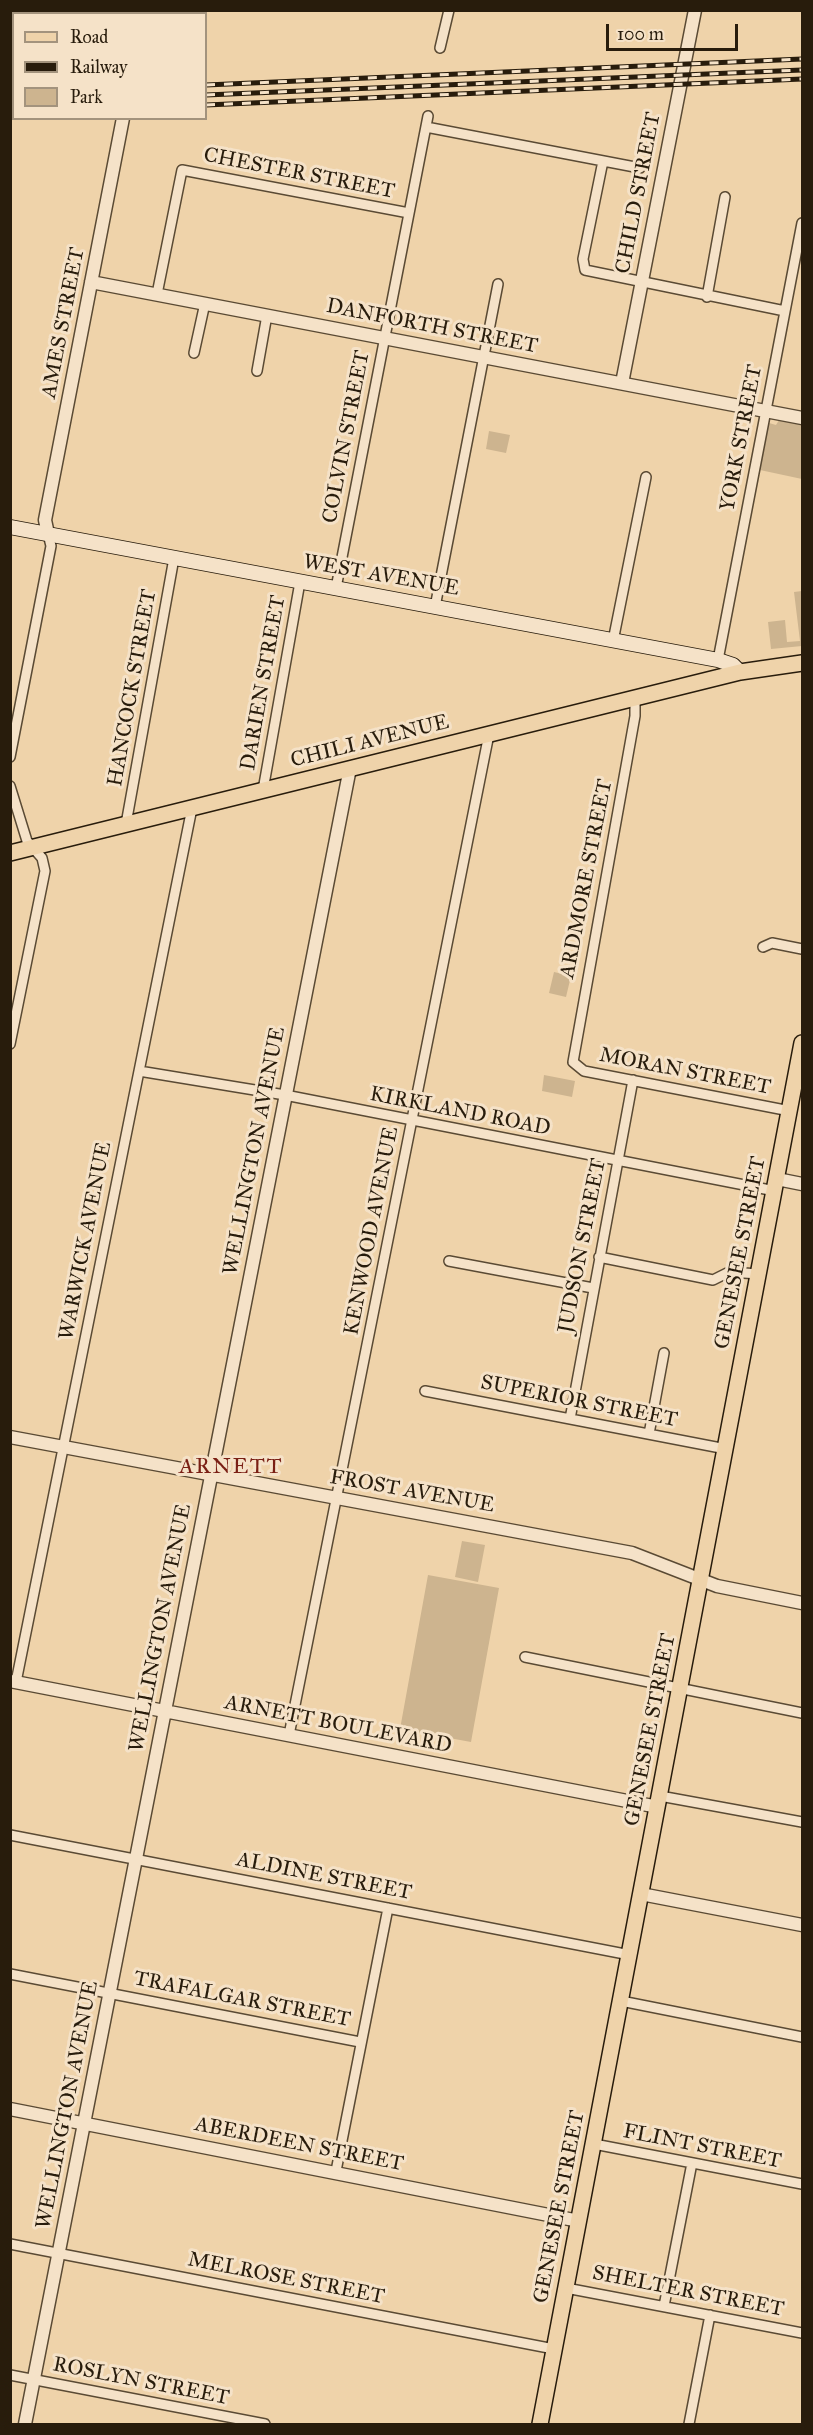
<!DOCTYPE html>
<html>
<head>
<meta charset="utf-8">
<style>
  body { margin:0 }
  #map { position:relative; width:813px; height:2435px; overflow:hidden; background:#efd3aa; font-family:"IM FELL Great Primer",serif }
  canvas { display:block }
  .frame { position:absolute; inset:0; border:12px solid #281c0c; pointer-events:none }
  .legend { position:absolute; left:12px; top:12px; width:195px; height:108px; box-sizing:border-box; background:#f5e2c8; border:2px solid #a3937d; margin:0; padding:8px 10px; list-style:none; font-size:18px; color:#281c0c }
  .legend li { display:flex; align-items:center; gap:12px; height:30px }
  .legend b { width:30px; border:2px solid #a3937d }
  .scale { position:absolute; left:606px; top:24px; width:132px; height:27px; box-sizing:border-box; border:3px solid #281c0c; border-top:0; padding-left:8px; font-size:18px; line-height:21px; white-space:nowrap; color:#281c0c; -webkit-text-stroke:4px #f5e2c8; paint-order:stroke }
</style>
</head>
<body>
<div id="map">
<canvas width="813" height="2435"></canvas>
<div class="frame"></div>
<ul class="legend">
<li><b style="height:8px;background:#efd3aa"></b>Road</li>
<li><b style="height:8px;background:#281c0c"></b>Railway</li>
<li><b style="height:16px;background:#cdb48f"></b>Park</li>
</ul>
<div class="scale">100 m</div>
</div>
<script>
const context = document.querySelector('canvas').getContext('2d');
context.lineJoin = 'round';
function fillPath(path, color) { context.fillStyle = color; context.fill(path, 'evenodd'); }
const poly = rows => new Path2D(rows.map(r => 'M' + r).join(''));
function strokePath(path, color, width, dash) { context.strokeStyle = color; context.lineWidth = width; context.lineCap = dash ? 'butt' : 'round'; context.setLineDash(dash || []); context.stroke(path); }
function drawText(font, color, halo, rows, align = 'center') {
  context.font = font + ' "IM FELL Great Primer",serif'; context.lineWidth = 6; context.setLineDash([]); context.textBaseline = 'middle'; context.strokeStyle = halo; context.fillStyle = color; for (const [text, x, y, turn = 0] of rows) {
    context.save(); context.translate(x, y); context.rotate((+turn || 0) * Math.PI / 180); context.textAlign = isNaN(turn) ? turn : align; if (halo) context.strokeText(text, 0, 0); context.fillText(text, 0, 0); context.restore();
  }
}
fillPath(poly([
  [779,420,802,424,802,479,760,470,769,423,776,425],
  [489,431,510,435,506,453,486,449],
  [802,591,802,646,771,649,768,622,785,620,787,642,800,641,794,592],
  [554,972,571,976,566,997,549,993],
  [544,1075,575,1081,572,1097,542,1091],
  [462,1541,485,1545,478,1582,455,1577],
  [428,1575,499,1588,471,1742,400,1729]
]), '#cdb48f');
const minor = poly([
  [440,48,449,10],
  [426,127,640,168],
  [603,161,583,259,585,270,785,311],
  [157,294,182,170,409,213],
  [707,297,725,197],
  [194,353,205,303],
  [257,371,267,315],
  [336,588,428,116],
  [435,607,498,284],
  [613,641,646,477],
  [718,660,802,223],
  [635,698,635,716,573,1062,584,1071,790,1111],
  [10,757,51,546,48,534],
  [10,786,27,841,42,858,45,871,10,1044],
  [263,790,300,582],
  [126,824,174,558],
  [763,947,772,943,802,949],
  [139,1071,285,1095,775,1191],
  [599,1257,713,1280,729,1272,759,1274],
  [449,1261,593,1288],
  [425,1391,726,1449],
  [570,1419,633,1080],
  [649,1434,664,1353],
  [525,1657,802,1713],
  [16,1682,192,808],
  [289,1735,489,734],
  [660,1796,802,1822],
  [10,1835,630,1955],
  [10,1974,360,2042],
  [621,2001,802,2037],
  [594,2144,802,2184],
  [336,2171,388,1908],
  [10,2244,554,2349],
  [566,2288,802,2333],
  [664,2306,692,2163],
  [10,2375,265,2424],
  [689,2424,710,2315]
]);
const tertiary = poly([
  [143,14,144,10],
  [91,282,802,418],
  [622,383,695,10],
  [48,534,45,520,123,118],
  [777,1179,802,1184],
  [10,1437,632,1553,717,1586,802,1603],
  [10,1681,658,1807],
  [641,1894,802,1925],
  [10,2109,579,2221],
  [25,2424,350,768]
]);
const secondary = poly([
  [10,527,718,660,733,665,740,672]
]);
const primary = poly([
  [10,853,740,672,802,663],
  [540,2424,802,1043]
]);
strokePath(minor, '#5a4a34', 12);
strokePath(tertiary, '#5a4a34', 15);
strokePath(secondary, '#281c0c', 16);
strokePath(primary, '#281c0c', 18);
strokePath(minor, '#f5e2c8', 9);
strokePath(tertiary, '#f5e2c8', 12);
strokePath(secondary, '#f5e2c8', 14);
strokePath(primary, '#efd3aa', 15);
const rail = poly([
  [10,78,14,78],
  [206,85,802,59],
  [206,95,802,70],
  [10,98,14,98],
  [206,105,802,79],
  [10,114,14,113]
]);
strokePath(rail, '#281c0c', 5);
strokePath(rail, '#f5e2c8', 3, [9]);
drawText('21px', '#281c0c', '#f5e2c8', [
  ["CHESTER STREET",299,174,11],
  ["CHILD STREET",639,193,-79],
  ["AMES STREET",64,323,-79],
  ["DANFORTH STREET",432,327,11],
  ["COLVIN STREET",347,437,-79],
  ["YORK STREET",742,438,-79],
  ["WEST AVENUE",381,576,10],
  ["DARIEN STREET",264,683,-80],
  ["HANCOCK STREET",133,688,-80],
  ["CHILI AVENUE",370,742,-14],
  ["ARDMORE STREET",587,879,-79],
  ["MORAN STREET",685,1072,11],
  ["KIRKLAND ROAD",460,1112,11],
  ["WELLINGTON AVENUE",255,1151,-79],
  ["KENWOOD AVENUE",372,1231,-79],
  ["WARWICK AVENUE",86,1241,-79],
  ["JUDSON STREET",583,1246,-79],
  ["GENESEE STREET",741,1253,-79],
  ["SUPERIOR STREET",579,1402,11],
  ["FROST AVENUE",412,1492,10],
  ["WELLINGTON AVENUE",161,1628,-79],
  ["ARNETT BOULEVARD",338,1725,11],
  ["GENESEE STREET",651,1730,-79],
  ["ALDINE STREET",324,1877,11],
  ["TRAFALGAR STREET",242,2000,11],
  ["WELLINGTON AVENUE",68,2105,-79],
  ["ABERDEEN STREET",299,2145,11],
  ["FLINT STREET",702,2147,11],
  ["GENESEE STREET",560,2207,-79],
  ["MELROSE STREET",286,2279,11],
  ["SHELTER STREET",688,2292,11],
  ["ROSLYN STREET",141,2382,11]
]);
context.letterSpacing = '1.5px';
drawText('22px', '#7a1f14', '#f5e2c8', [
  ["ARNETT",231,1468]
]);
context.letterSpacing = '0px';
</script>
</body>
</html>
